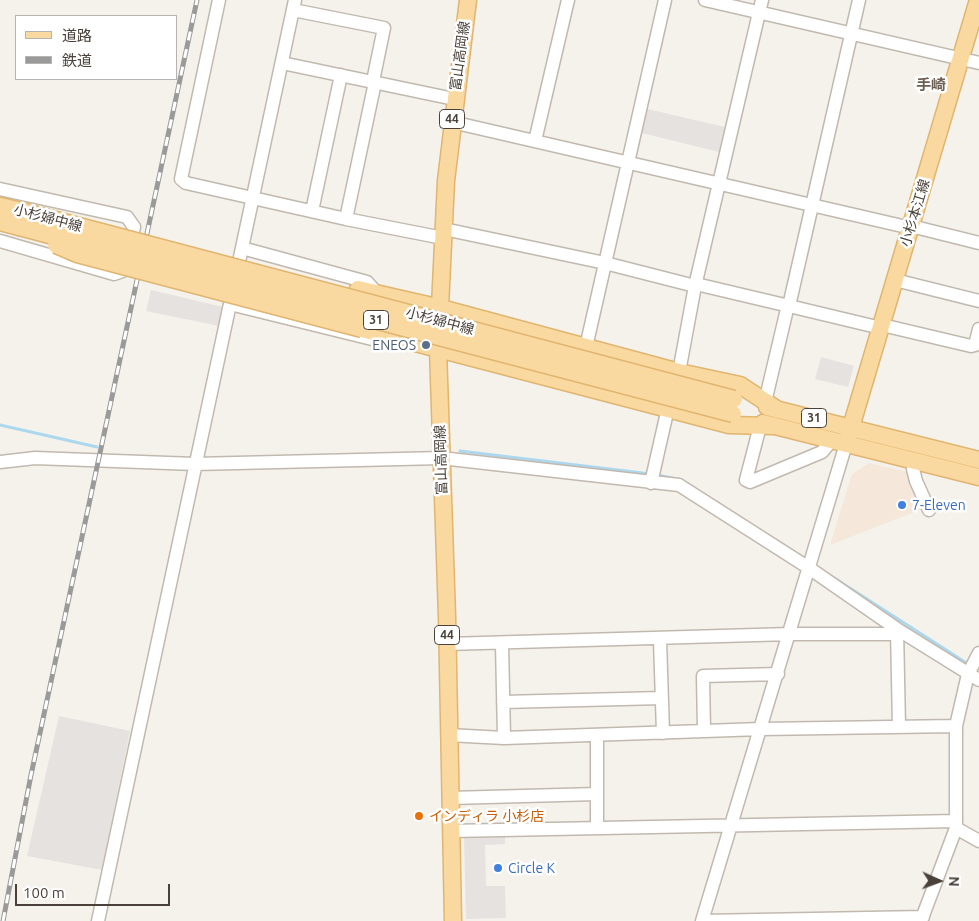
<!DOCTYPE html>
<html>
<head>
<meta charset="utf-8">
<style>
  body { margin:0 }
  #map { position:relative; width:979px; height:921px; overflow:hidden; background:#f5f2ec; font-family:Ubuntu,"Noto Sans JP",sans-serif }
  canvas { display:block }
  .legend { position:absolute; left:15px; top:15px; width:162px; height:65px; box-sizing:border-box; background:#fff; border:1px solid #b7b3b0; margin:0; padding:6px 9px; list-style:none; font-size:15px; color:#4a423a }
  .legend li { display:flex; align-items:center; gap:10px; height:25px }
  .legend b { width:25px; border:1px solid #b7b3b0 }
  .north { position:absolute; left:914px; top:856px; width:50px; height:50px; -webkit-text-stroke:4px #fff; paint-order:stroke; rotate:92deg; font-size:14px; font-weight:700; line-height:20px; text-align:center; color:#4a423a }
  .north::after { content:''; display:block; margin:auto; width:18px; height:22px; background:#4a423a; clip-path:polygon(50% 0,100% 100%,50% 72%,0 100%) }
  .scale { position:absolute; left:15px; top:884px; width:155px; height:22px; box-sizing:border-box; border:2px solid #4a423a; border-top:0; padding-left:6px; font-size:15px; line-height:18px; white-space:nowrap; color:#4a423a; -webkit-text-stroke:4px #fff; paint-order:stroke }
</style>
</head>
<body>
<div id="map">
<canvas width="979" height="921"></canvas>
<ul class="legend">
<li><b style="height:6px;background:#fad9a1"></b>道路</li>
<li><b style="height:6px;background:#9a9a9a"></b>鉄道</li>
</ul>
<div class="north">N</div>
<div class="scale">100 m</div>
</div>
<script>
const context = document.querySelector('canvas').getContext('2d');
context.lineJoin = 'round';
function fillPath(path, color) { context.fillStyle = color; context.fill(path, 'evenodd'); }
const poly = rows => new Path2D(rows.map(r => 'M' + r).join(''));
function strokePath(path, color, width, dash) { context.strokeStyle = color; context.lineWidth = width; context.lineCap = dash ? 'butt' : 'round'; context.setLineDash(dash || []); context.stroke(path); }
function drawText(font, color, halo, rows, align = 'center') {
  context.font = font + ' Ubuntu,"Noto Sans JP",sans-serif'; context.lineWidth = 5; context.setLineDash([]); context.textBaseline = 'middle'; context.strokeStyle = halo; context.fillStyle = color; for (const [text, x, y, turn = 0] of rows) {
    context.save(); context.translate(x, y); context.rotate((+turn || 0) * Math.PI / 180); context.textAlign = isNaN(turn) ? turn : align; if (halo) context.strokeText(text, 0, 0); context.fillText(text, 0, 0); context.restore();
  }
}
fillPath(poly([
  [869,463,908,472,922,509,830,545,852,474]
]), '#f5e7d9');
fillPath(poly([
  [643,108,725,127,719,152,638,132],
  [151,290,223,307,219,326,146,311],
  [821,357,854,366,848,387,815,379],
  [59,716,130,731,102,870,27,856],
  [505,837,505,844,485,845,486,886,505,886,506,918,466,919,464,838]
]), '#e5e2e0');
strokePath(poly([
  [0,425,97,447],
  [460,451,651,474],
  [657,475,682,480],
  [831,576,968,664]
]), '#acd8ee', 3);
const minor = poly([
  [219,0,181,179,186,183,346,219,443,238],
  [705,0,979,63],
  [293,10,384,28,373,81,374,87,346,219],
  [282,63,454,99],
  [452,122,911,228],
  [535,141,568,0],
  [0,189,127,217,134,227,125,270,114,274,0,241],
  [312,211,341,75],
  [911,226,979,243],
  [444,229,605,263,695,286],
  [242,248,367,282,377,293],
  [895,280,979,301],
  [696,284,789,306,859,0],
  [230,304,376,340],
  [789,306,881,328],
  [882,325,971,346,975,345,979,329],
  [586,347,665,0],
  [679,372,695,286,762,0],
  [765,402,788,305],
  [760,426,746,480,750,482,822,452,832,440],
  [915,461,913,469,916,481,929,510],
  [0,462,35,458,195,464,441,458,679,485,809,568,897,629,979,680],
  [651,483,668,408],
  [660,640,663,733],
  [447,644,790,634,890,634,897,629,899,727],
  [502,644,504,738],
  [503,702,662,698],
  [704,731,703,676,778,674],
  [448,735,504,738,761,729,956,726],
  [597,735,597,828],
  [450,798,597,794],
  [956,828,979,841],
  [450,831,956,821],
  [98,921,295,0],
  [702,921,846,444],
  [702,921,923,917],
  [921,921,956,828,956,726,968,674,979,653]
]);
const major = poly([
  [0,206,22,211],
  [0,222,19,227],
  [358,289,441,308,679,372,740,385,778,410],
  [362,329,729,425,772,426],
  [767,407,979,460],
  [763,423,979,477],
  [846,444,978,0],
  [453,921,447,616,438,349,446,181,468,0]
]);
strokePath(minor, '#c1b9af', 15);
strokePath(major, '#e0b570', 19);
strokePath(minor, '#fff', 12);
strokePath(major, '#fad9a1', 16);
const rail = poly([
  [3,921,31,775,197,0]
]);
strokePath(rail, '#9a9a9a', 5);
strokePath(rail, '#fff', 3, [9]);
const majorBridge = poly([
  [22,211,734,399],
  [19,227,733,414],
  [56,245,77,254,362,329]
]);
strokePath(majorBridge, '#e0b570', 19, []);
strokePath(majorBridge, '#fad9a1', 16);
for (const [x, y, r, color] of [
  [426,345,5,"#5c6f8a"],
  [902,505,5,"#3f7fe0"],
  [419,816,5,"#e8710a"],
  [498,868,5,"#3f7fe0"]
]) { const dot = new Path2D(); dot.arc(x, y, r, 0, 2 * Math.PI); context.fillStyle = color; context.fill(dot); strokePath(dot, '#fff', 2); }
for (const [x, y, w] of [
  [452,119,25],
  [376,320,25],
  [814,418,25],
  [447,635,25]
]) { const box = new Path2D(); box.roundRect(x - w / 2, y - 9.5, w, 19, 4); context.fillStyle = '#fff'; context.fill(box); strokePath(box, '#4a423a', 1); }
drawText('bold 12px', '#4a423a', null, [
  ["44",452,119],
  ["31",376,320],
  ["31",814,418],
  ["44",447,635]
]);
drawText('14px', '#4a423a', '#fff', [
  ["富山高岡線",460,56,-82],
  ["小杉本江線",915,213,-73],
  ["小杉婦中線",48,218,15],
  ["小杉婦中線",440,321,15],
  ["富山高岡線",441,460,-92]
]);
drawText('14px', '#4e5e75', '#fff', [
  ["ENEOS",416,345]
], 'right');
drawText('14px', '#366cbe', '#fff', [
  ["7-Eleven",912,505],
  ["Circle K",508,868]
], 'left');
drawText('14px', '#c56008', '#fff', [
  ["インディラ 小杉店",429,816]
], 'left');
drawText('bold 15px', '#6c5f51', '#fff', [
  ["手崎",931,85]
]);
</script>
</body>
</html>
